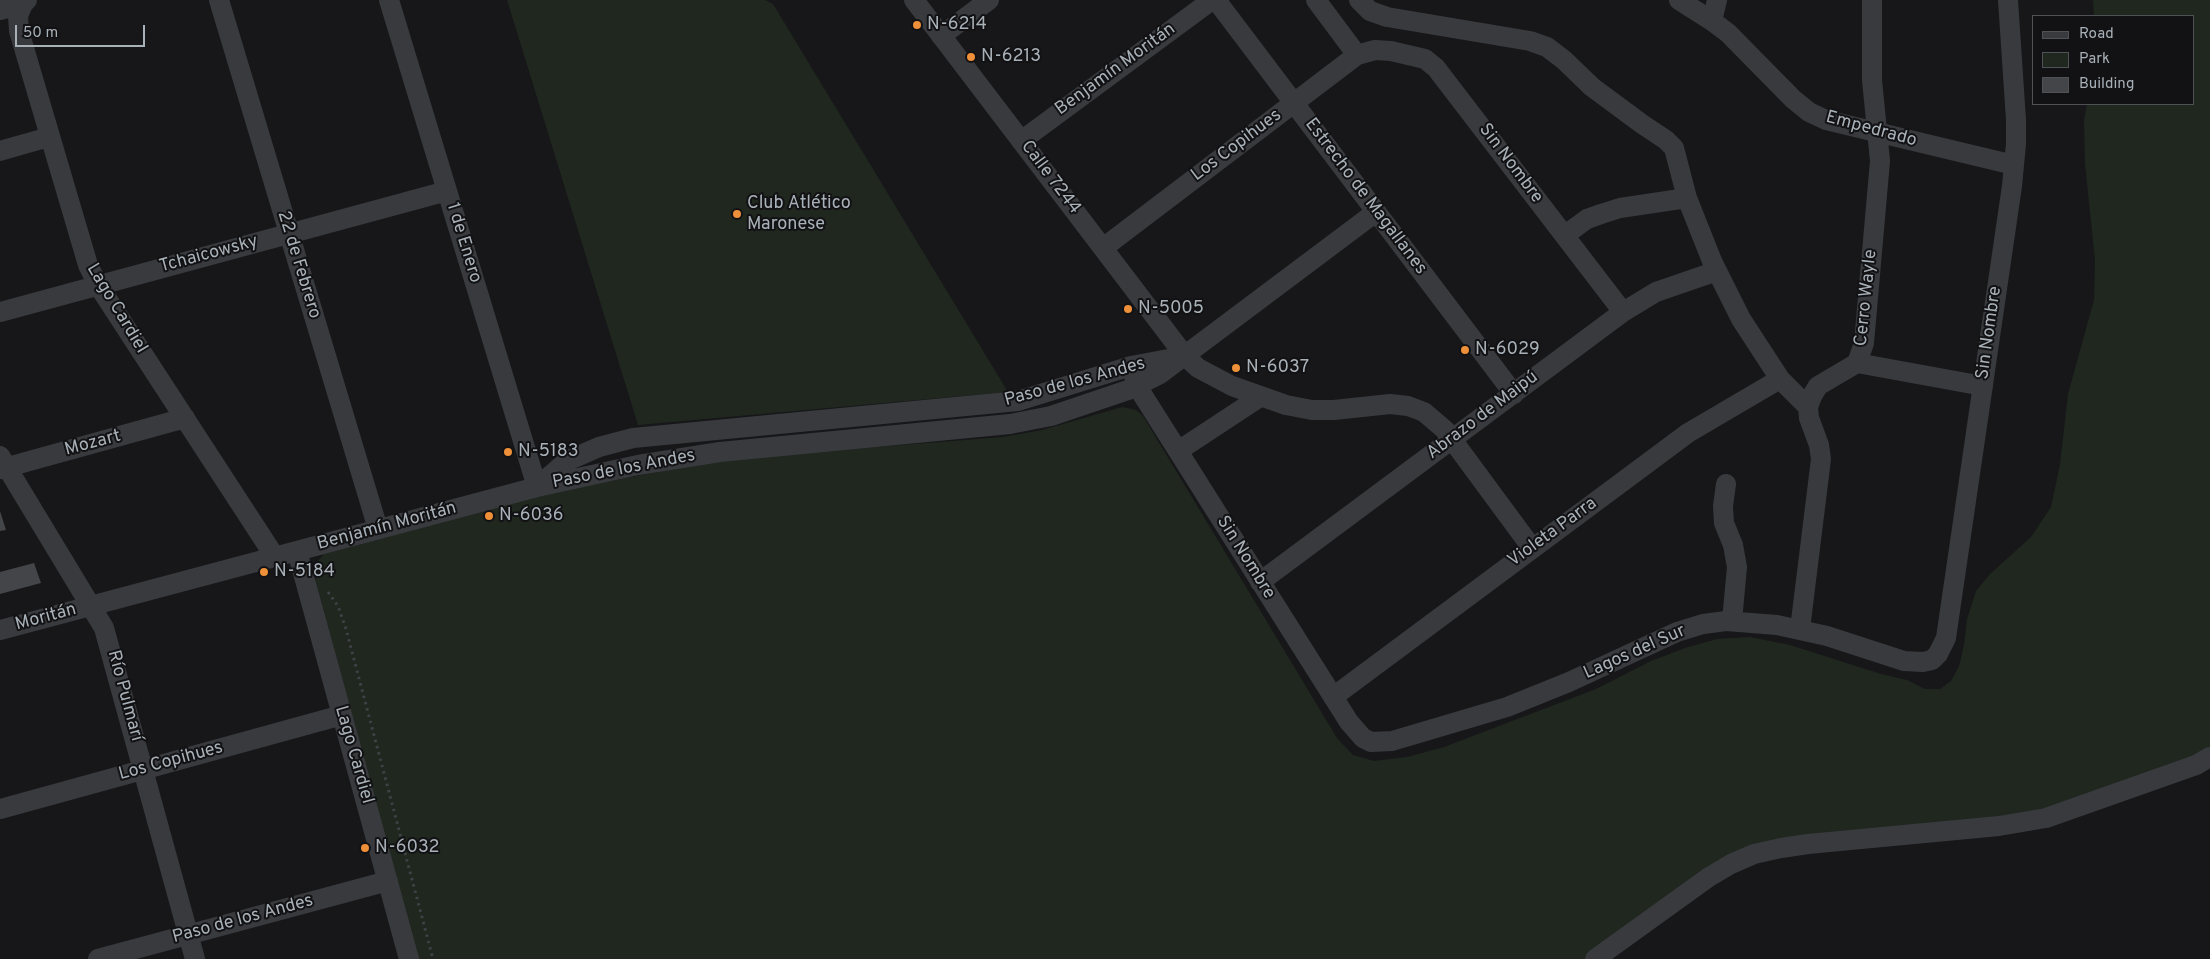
<!DOCTYPE html>
<html>
<head>
<meta charset="utf-8">
<style>
  body { margin:0 }
  #map { position:relative; width:2210px; height:959px; overflow:hidden; background:#171719; font-family:Overpass,sans-serif }
  canvas { display:block }
  .legend { position:absolute; left:2032px; top:15px; width:162px; height:90px; box-sizing:border-box; background:#121214; border:1px solid #4e5256; margin:0; padding:6px 9px; list-style:none; font-size:15px; color:#a9b1b8 }
  .legend li { display:flex; align-items:center; gap:10px; height:25px }
  .legend b { width:25px; border:1px solid #4e5256 }
  .scale { position:absolute; left:15px; top:25px; width:130px; height:22px; box-sizing:border-box; border:2px solid #a9b1b8; border-top:0; padding-left:6px; font-size:15px; line-height:18px; white-space:nowrap; color:#a9b1b8; -webkit-text-stroke:4px #121214; paint-order:stroke }
</style>
</head>
<body>
<div id="map">
<canvas width="2210" height="959"></canvas>
<ul class="legend">
<li><b style="height:6px;background:#383a3e"></b>Road</li>
<li><b style="height:14px;background:#1f271f"></b>Park</li>
<li><b style="height:14px;background:#434549"></b>Building</li>
</ul>
<div class="scale">50 m</div>
</div>
<script>
const context = document.querySelector('canvas').getContext('2d');
context.lineJoin = 'round';
function fillPath(path, color) { context.fillStyle = color; context.fill(path, 'evenodd'); }
const poly = rows => new Path2D(rows.map(r => 'M' + r).join(''));
function strokePath(path, color, width, dash) { context.strokeStyle = color; context.lineWidth = width; context.lineCap = dash ? 'butt' : 'round'; context.setLineDash(dash || []); context.stroke(path); }
function drawText(font, color, halo, rows, align = 'center') {
  context.font = font + ' Overpass,sans-serif'; context.lineWidth = 4; context.setLineDash([]); context.textBaseline = 'middle'; context.strokeStyle = halo; context.fillStyle = color; for (const [text, x, y, turn = 0] of rows) {
    context.save(); context.translate(x, y); context.rotate((+turn || 0) * Math.PI / 180); context.textAlign = isNaN(turn) ? turn : align; if (halo) context.strokeText(text, 0, 0); context.fillText(text, 0, 0); context.restore();
  }
}
fillPath(poly([
  [507,0,765,0,773,4,1008,392,638,425],
  [2093,0,2210,0,2210,757,2068,812,1754,854,1595,959,418,959,316,582,316,563,324,554,563,490,689,466,749,457,1003,437,1042,430,1122,407,1136,410,1143,416,1337,738,1353,755,1374,761,1407,757,1444,747,1596,689,1651,661,1685,648,1717,639,1750,637,1790,645,1881,674,1907,680,1925,689,1940,689,1951,681,1959,666,1964,645,1967,619,1976,591,1990,574,2031,537,2051,507,2060,464,2068,394,2094,300,2095,260,2085,164,2084,120,2087,104,2194,104,2194,16,2094,16]
]), '#1f271f');
fillPath(poly([
  [0,511,6,530,0,531],
  [34,563,41,583,0,594,0,572]
]), '#434549');
strokePath(poly([
  [328,592,338,606,346,629,433,959]
]), '#3e4145', 3, [2.5, 4]);
strokePath(poly([
  [219,0,378,529],
  [389,0,537,487],
  [914,0,1185,356,1198,368,1232,386,1286,405,1312,410,1334,410,1390,404,1408,406,1424,412,1445,430,1532,548],
  [1216,0,1514,394],
  [1316,0,1357,55],
  [1359,0,1370,11,1387,17,1530,41,1547,47,1564,60,1592,87,1642,124,1666,140,1674,148,1687,198,1712,261,1741,319,1780,379,1808,407],
  [1679,0,1712,21,1728,33,1793,99,1809,112,1826,120,2014,165],
  [23,4,18,16,19,31,88,265,98,285,275,557],
  [0,10,23,4,27,0],
  [1712,21,1717,0],
  [941,36,989,0],
  [1021,141,1212,0],
  [0,151,49,137],
  [1565,235,1587,219,1601,214,1620,208,1687,198],
  [1103,248,1357,55,1375,50,1391,51,1425,59,1436,68,1623,312],
  [0,312,447,191],
  [1857,363,1983,386],
  [1131,366,1137,386,1349,722,1363,738,1371,742,1392,741,1507,707,1569,682,1677,632,1703,624,1726,621,1777,625,1827,636,1904,661,1923,662,1932,660,1938,654,1946,638,2012,186,2016,144,2016,120,2008,0],
  [1178,451,1260,397],
  [0,456,104,628,195,959],
  [0,469,185,418],
  [1726,484,1723,506,1724,523,1733,545,1737,567,1732,621],
  [537,487,567,461,599,447,633,438,1018,401,1131,366,1179,357],
  [297,551,409,959],
  [1260,582,1623,312,1656,292,1717,271],
  [1800,629,1821,459,1819,445,1809,418,1808,407,1812,396,1818,386,1857,363,1864,343,1880,161,1872,80,1872,0],
  [0,630,537,487,638,465,720,452,1010,424,1051,416,1128,390,1160,374,1376,212],
  [1333,697,1688,433,1780,379],
  [0,809,342,715],
  [98,959,388,881],
  [1595,959,1709,877,1731,864,1754,854,1781,848,1808,844,1999,826,2046,818,2196,765,2210,757]
]), '#383a3e', 20);
for (const [x, y, r, color] of [
  [917,25,5,"#ee8f39"],
  [971,57,5,"#ee8f39"],
  [737,214,5,"#ee8f39"],
  [1128,309,5,"#ee8f39"],
  [1465,350,5,"#ee8f39"],
  [1236,368,5,"#ee8f39"],
  [508,452,5,"#ee8f39"],
  [489,516,5,"#ee8f39"],
  [264,572,5,"#ee8f39"],
  [365,848,5,"#ee8f39"]
]) { const dot = new Path2D(); dot.arc(x, y, r, 0, 2 * Math.PI); context.fillStyle = color; context.fill(dot); strokePath(dot, '#121214', 2); }
drawText('18px', '#a9b1b8', '#121214', [
  ["N-6214",927,25],
  ["N-6213",981,57],
  ["Club Atlético",747,204],
  ["Maronese",747,225],
  ["N-5005",1138,309],
  ["N-6029",1475,350],
  ["N-6037",1246,368],
  ["N-5183",518,452],
  ["N-6036",499,516],
  ["N-5184",274,572],
  ["N-6032",375,848]
], 'left');
drawText('18px', '#a9b1b8', '#121214', [
  ["Benjamín Moritán",1116,70,-36],
  ["Empedrado",1871,130,15],
  ["Los Copihues",1237,146,-37],
  ["Sin Nombre",1510,164,53],
  ["Calle 7244",1050,178,53],
  ["Estrecho de Magallanes",1365,197,53],
  ["1 de Enero",463,243,73],
  ["Tchaicowsky",209,255,-15],
  ["22 de Febrero",298,265,73],
  ["Cerro Wayle",1867,298,-84],
  ["Lago Cardiel",116,309,59],
  ["Sin Nombre",1990,333,-82],
  ["Paso de los Andes",1075,383,-15],
  ["Abrazo de Maipú",1483,416,-37],
  ["Mozart",93,444,-15],
  ["Paso de los Andes",624,470,-11],
  ["Benjamín Moritán",387,527,-15],
  ["Violeta Parra",1553,533,-36],
  ["Sin Nombre",1245,558,58],
  ["Moritán",46,618,-15],
  ["Lagos del Sur",1635,653,-24],
  ["Río Pulmarí",124,696,75],
  ["Lago Cardiel",353,755,74],
  ["Los Copihues",171,762,-15],
  ["Paso de los Andes",243,920,-15]
]);
</script>
</body>
</html>
